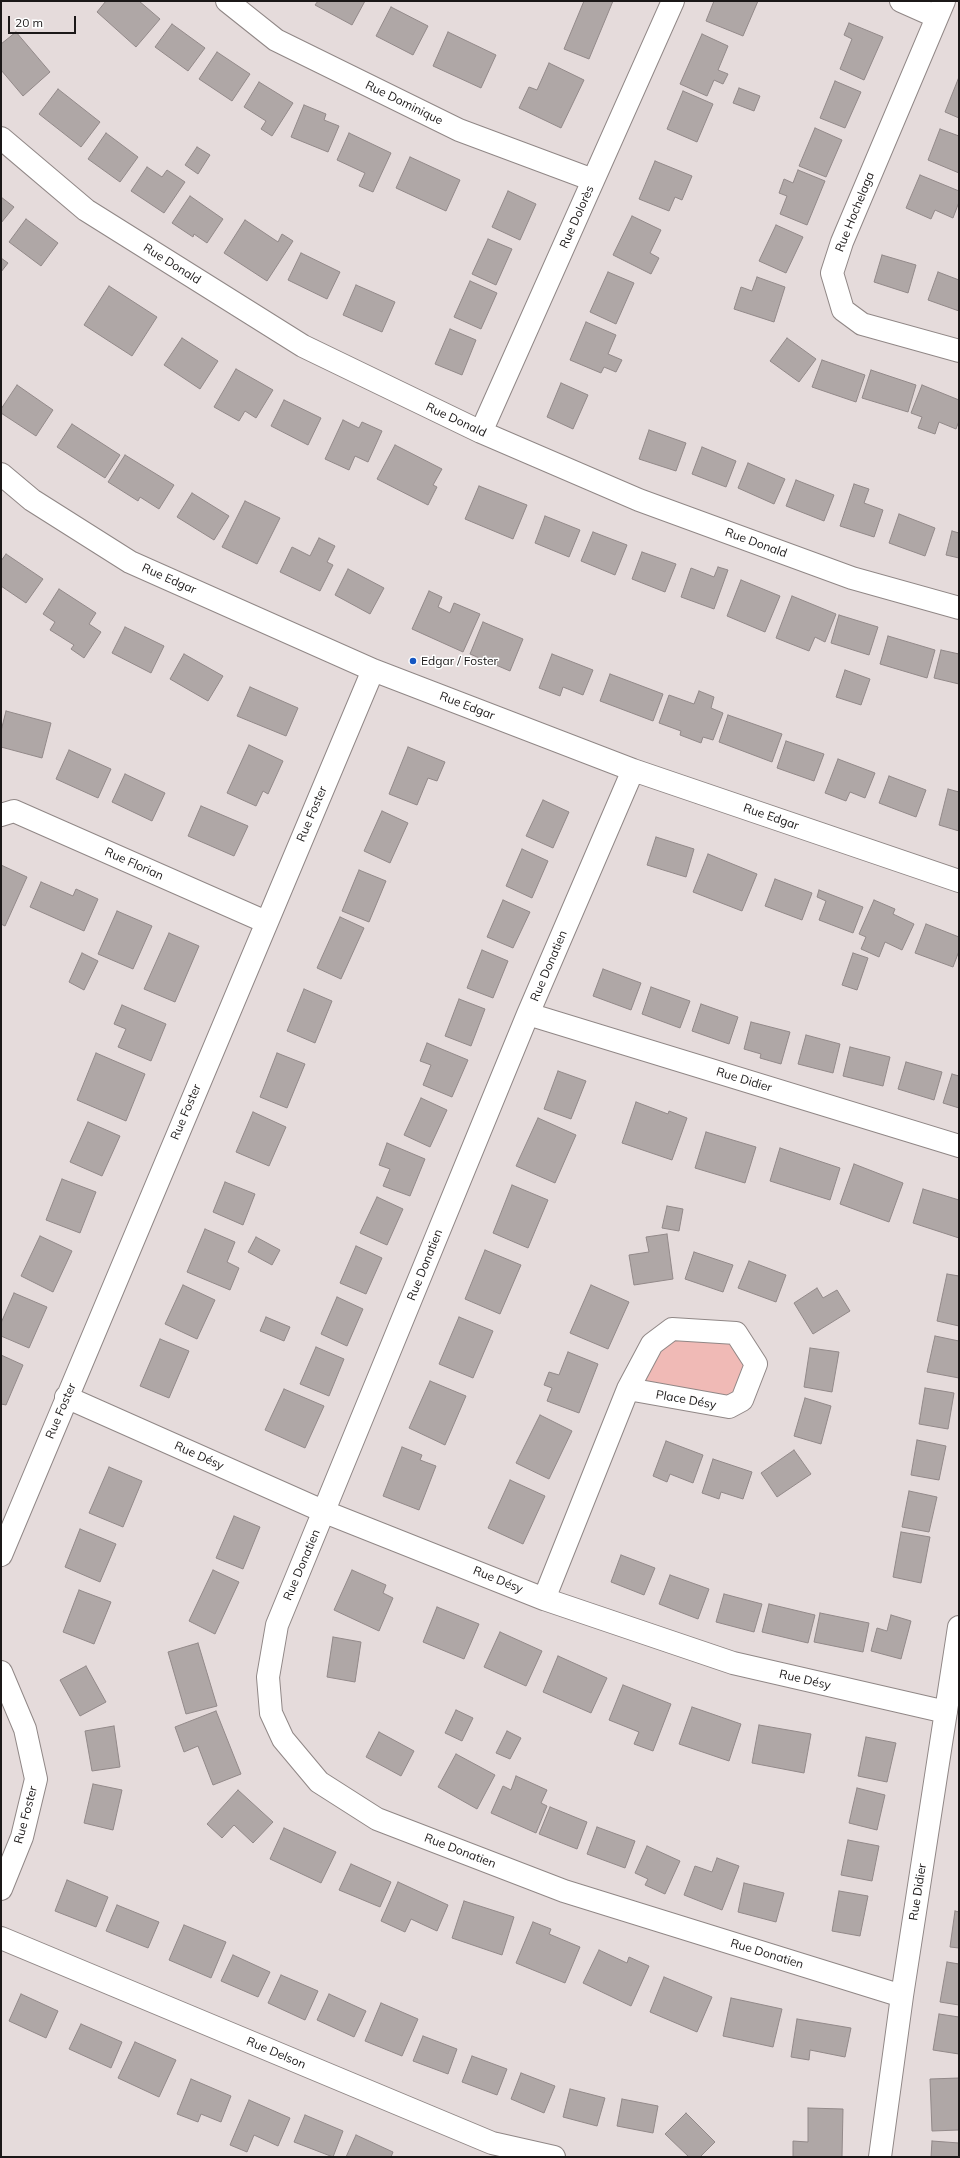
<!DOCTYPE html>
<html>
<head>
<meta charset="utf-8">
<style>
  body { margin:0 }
  #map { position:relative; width:960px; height:2158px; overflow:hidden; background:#e5dbdb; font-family:Mulish,sans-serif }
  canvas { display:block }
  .frame { position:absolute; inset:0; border:2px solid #1b1818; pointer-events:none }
  .scale { position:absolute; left:8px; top:16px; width:68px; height:18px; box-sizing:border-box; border:2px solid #1b1818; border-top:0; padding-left:5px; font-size:12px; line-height:14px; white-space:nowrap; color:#1b1818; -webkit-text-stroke:3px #fff; paint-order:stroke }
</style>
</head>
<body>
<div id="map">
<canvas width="960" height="2158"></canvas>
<div class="frame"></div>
<div class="scale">20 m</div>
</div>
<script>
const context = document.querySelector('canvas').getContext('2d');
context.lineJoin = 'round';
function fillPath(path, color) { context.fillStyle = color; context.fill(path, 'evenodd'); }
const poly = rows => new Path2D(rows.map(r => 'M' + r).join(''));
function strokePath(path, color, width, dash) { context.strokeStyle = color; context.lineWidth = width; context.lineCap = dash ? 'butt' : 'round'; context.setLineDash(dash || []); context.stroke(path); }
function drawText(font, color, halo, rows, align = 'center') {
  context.font = font + ' Mulish,sans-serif'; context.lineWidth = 3; context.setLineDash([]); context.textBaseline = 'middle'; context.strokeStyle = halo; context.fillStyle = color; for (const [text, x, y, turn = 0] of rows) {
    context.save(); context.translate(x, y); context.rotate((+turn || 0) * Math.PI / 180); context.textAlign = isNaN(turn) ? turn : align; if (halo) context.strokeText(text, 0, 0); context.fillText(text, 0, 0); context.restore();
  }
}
fillPath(poly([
  [672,1329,736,1333,756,1364,742,1400,628,1389]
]), '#f0bab6');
const building = poly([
  [106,1,139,1,160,19,136,47,97,12,106,1],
  [318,1,365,1,352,25,315,5,318,1],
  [584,1,613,1,589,59,564,49,584,1],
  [714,1,758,1,743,36,706,21,714,1],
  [391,7,428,26,413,55,376,36,391,7],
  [849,23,883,37,864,80,840,69,852,39,844,35,849,23],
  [172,24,205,48,188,71,155,47,172,24],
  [16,32,50,72,23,96,1,70,1,44,16,32],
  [448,32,496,55,481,88,433,66,448,32],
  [702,34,728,46,718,70,728,74,723,84,714,80,707,96,680,84,702,34],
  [217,52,250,74,232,101,199,79,217,52],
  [549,63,584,80,561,128,519,108,529,87,537,90,549,63],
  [959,77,959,118,945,112,959,77],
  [835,81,861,92,845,128,820,118,835,81],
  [259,82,293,103,272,136,261,129,266,121,244,107,259,82],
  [739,88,760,96,754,111,733,103,739,88],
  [58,89,100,122,81,147,39,114,58,89],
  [683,91,713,104,697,142,667,129,683,91],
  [304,105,326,114,324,120,339,126,328,152,291,137,304,105],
  [815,128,842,140,826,177,799,166,815,128],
  [940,129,959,136,959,173,928,160,940,129],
  [106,133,138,157,120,182,88,159,106,133],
  [349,133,391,153,373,192,359,186,365,173,337,160,349,133],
  [197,147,210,155,198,174,185,165,197,147],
  [410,157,460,180,446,211,396,188,410,157],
  [655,161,692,176,682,200,675,197,669,211,639,199,655,161],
  [147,167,162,177,167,170,185,182,164,213,131,191,147,167],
  [798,170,825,181,807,225,780,214,787,196,779,193,784,179,793,183,798,170],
  [920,175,959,191,959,202,953,218,935,210,931,219,906,208,920,175],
  [508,191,536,204,520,240,492,227,508,191],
  [190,196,223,219,207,243,194,234,193,237,172,223,190,196],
  [1,197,14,207,1,223,1,197],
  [632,216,661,230,650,253,659,258,651,274,613,255,632,216],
  [26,219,58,243,41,266,9,242,26,219],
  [245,220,278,242,282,234,293,241,267,281,224,253,245,220],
  [776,225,803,237,786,273,759,261,776,225],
  [488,239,512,249,496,285,472,274,488,239],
  [301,253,340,272,327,299,288,280,301,253],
  [882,255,916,265,908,293,874,282,882,255],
  [1,258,8,263,1,272,1,258],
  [608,272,634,283,616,324,590,312,608,272],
  [938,272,959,280,959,311,928,300,938,272],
  [757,277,785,287,774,322,734,309,741,287,752,291,757,277],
  [470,281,497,293,481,329,454,317,470,281],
  [356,285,395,302,382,332,343,315,356,285],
  [109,286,157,317,132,356,84,325,109,286],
  [586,322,616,335,608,354,622,360,616,372,604,367,601,373,570,360,586,322],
  [450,329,476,340,462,375,435,364,450,329],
  [182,338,218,361,200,389,164,365,182,338],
  [787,338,816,359,799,382,770,361,787,338],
  [822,360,865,375,856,402,812,387,822,360],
  [236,369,273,390,256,418,245,411,239,421,214,407,236,369],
  [871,370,916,385,908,412,862,398,871,370],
  [561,383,588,395,573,429,547,417,561,383],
  [17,385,53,410,36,436,1,413,1,409,17,385],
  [922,385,959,400,959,421,956,429,939,422,935,434,918,428,922,417,911,413,922,385],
  [284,400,321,418,308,445,271,426,284,400],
  [343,420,359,428,362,422,382,431,368,462,355,456,349,470,325,459,343,420],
  [72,424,120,455,105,478,57,447,72,424],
  [649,430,686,443,676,471,639,459,649,430],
  [395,445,442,469,433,485,437,487,428,505,377,479,395,445],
  [702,447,736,461,726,487,692,474,702,447],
  [125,455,174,485,159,509,140,497,138,501,108,482,125,455],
  [748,463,785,479,774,504,738,488,748,463],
  [796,480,834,495,824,521,786,506,796,480],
  [854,484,869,489,864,503,883,510,874,537,840,526,854,484],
  [479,486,527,505,513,539,465,519,479,486],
  [192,493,229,516,214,540,177,517,192,493],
  [245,501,280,518,257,564,222,547,245,501],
  [899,514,935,528,925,556,889,543,899,514],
  [545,516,580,530,569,557,535,543,545,516],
  [952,531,959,533,959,558,946,555,952,531],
  [593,532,627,545,615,575,581,561,593,532],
  [319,538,335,546,327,562,333,565,320,591,280,572,292,547,310,556,319,538],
  [642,552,676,564,665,592,632,579,642,552],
  [6,554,43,579,26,603,1,586,1,561,6,554],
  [718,567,728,570,714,609,681,597,691,568,714,577,718,567],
  [348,569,384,588,370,614,335,595,348,569],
  [741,580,780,596,765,632,727,616,741,580],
  [59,589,96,613,89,624,101,632,84,658,71,649,74,645,50,630,55,622,43,614,59,589],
  [429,591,442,597,438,607,450,613,454,603,480,614,463,652,412,629,429,591],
  [792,596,836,614,825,642,815,637,809,651,776,638,792,596],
  [839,615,878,627,869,655,831,643,839,615],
  [483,622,523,639,510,671,470,654,483,622],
  [125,627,164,646,151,673,112,653,125,627],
  [888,636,935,650,927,678,880,664,888,636],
  [941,650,959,654,959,684,934,678,941,650],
  [184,654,223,676,208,701,170,679,184,654],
  [552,654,593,670,583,695,563,687,560,696,539,688,552,654],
  [845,670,870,679,861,705,836,697,845,670],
  [610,674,663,694,653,721,600,701,610,674],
  [250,687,298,708,286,736,237,716,250,687],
  [699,691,714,697,711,708,723,713,713,740,703,737,701,743,680,735,681,731,659,723,669,695,694,704,699,691],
  [6,711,51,723,42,758,1,747,1,731,6,711],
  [728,715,782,734,772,762,719,742,728,715],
  [786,741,824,754,814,781,777,768,786,741],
  [249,745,283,761,268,794,263,791,256,806,227,793,249,745],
  [408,747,445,762,437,781,428,778,417,805,389,794,408,747],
  [69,750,111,769,98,798,56,779,69,750],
  [838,759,875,773,865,798,850,792,846,801,825,793,838,759],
  [125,774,165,793,152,821,112,802,125,774],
  [889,776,926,790,916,817,879,803,889,776],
  [948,789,959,792,959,831,939,825,948,789],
  [543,800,569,812,553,848,526,836,543,800],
  [201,806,248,826,234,856,188,836,201,806],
  [382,811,408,823,390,863,364,851,382,811],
  [656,837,694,849,686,877,647,865,656,837],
  [522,849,548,861,532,898,506,886,522,849],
  [708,854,757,874,742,911,693,892,708,854],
  [1,865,27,877,5,926,1,924,1,865],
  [359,870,386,881,369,922,342,911,359,870],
  [775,879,812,893,802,920,765,906,775,879],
  [41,882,73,896,76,889,98,899,84,931,30,907,41,882],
  [819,890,863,907,853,933,819,920,826,901,817,897,819,890],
  [503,900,530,912,513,948,487,937,503,900],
  [874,900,895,909,893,914,914,924,902,950,885,942,879,957,861,949,866,937,859,934,874,900],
  [117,911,152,926,133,969,98,954,117,911],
  [340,917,364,928,341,979,317,968,340,917],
  [926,924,959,937,959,951,953,967,915,953,926,924],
  [169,933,199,946,175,1002,144,989,169,933],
  [482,950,508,961,493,998,467,988,482,950],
  [82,953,98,961,84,990,69,982,82,953],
  [853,953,868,958,857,990,842,985,853,953],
  [603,969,641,983,631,1010,593,996,603,969],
  [651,987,690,1001,680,1028,642,1014,651,987],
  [304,989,332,1001,315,1043,287,1031,304,989],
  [459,999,485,1009,471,1046,445,1036,459,999],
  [701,1004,738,1017,729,1044,692,1031,701,1004],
  [122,1005,166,1024,151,1061,118,1047,126,1029,114,1024,122,1005],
  [751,1022,790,1032,781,1064,760,1058,761,1054,744,1049,751,1022],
  [806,1035,840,1044,833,1073,798,1064,806,1035],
  [427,1043,468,1060,452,1097,423,1085,431,1065,420,1061,427,1043],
  [850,1047,890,1057,883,1086,843,1076,850,1047],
  [96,1053,145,1074,126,1121,77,1100,96,1053],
  [277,1053,305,1064,287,1108,260,1097,277,1053],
  [906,1062,942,1072,934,1100,898,1089,906,1062],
  [558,1071,586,1081,571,1119,544,1109,558,1071],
  [952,1074,959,1076,959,1108,943,1103,952,1074],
  [421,1098,447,1110,430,1147,404,1135,421,1098],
  [636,1102,668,1114,669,1111,687,1118,672,1160,622,1143,636,1102],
  [253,1112,286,1127,269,1166,236,1152,253,1112],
  [538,1118,576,1135,555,1183,516,1166,538,1118],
  [88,1122,120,1136,102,1176,70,1162,88,1122],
  [706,1132,756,1147,745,1183,695,1168,706,1132],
  [387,1143,425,1159,410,1196,383,1186,390,1169,379,1165,387,1143],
  [780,1148,840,1168,830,1200,770,1181,780,1148],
  [854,1164,903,1183,889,1222,840,1204,854,1164],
  [62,1179,96,1192,80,1233,46,1220,62,1179],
  [225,1182,255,1194,243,1225,213,1212,225,1182],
  [512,1185,548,1200,528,1248,493,1233,512,1185],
  [923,1189,959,1200,959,1238,913,1223,923,1189],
  [377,1197,403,1209,387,1245,360,1233,377,1197],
  [667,1206,683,1209,679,1231,662,1228,667,1206],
  [205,1229,235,1242,227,1262,239,1268,230,1290,187,1272,205,1229],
  [667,1234,673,1279,634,1285,629,1255,649,1252,646,1237,667,1234],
  [40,1236,72,1251,53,1292,21,1276,40,1236],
  [256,1237,280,1250,272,1265,248,1252,256,1237],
  [356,1246,382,1258,366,1294,340,1283,356,1246],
  [485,1250,521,1265,500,1314,465,1299,485,1250],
  [694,1252,733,1265,723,1292,685,1279,694,1252],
  [749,1261,786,1275,776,1302,738,1288,749,1261],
  [947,1274,959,1276,959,1326,937,1321,947,1274],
  [183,1285,215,1300,197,1339,165,1324,183,1285],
  [591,1285,629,1302,608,1349,570,1333,591,1285],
  [817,1288,823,1298,837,1290,850,1311,813,1334,794,1303,817,1288],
  [14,1293,47,1307,29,1348,1,1336,1,1323,14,1293],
  [337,1297,363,1309,347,1346,321,1334,337,1297],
  [266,1317,290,1327,284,1341,260,1331,266,1317],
  [459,1317,493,1331,473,1378,439,1364,459,1317],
  [935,1336,959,1341,959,1378,927,1372,935,1336],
  [160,1339,189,1351,169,1398,140,1386,160,1339],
  [316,1347,344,1359,329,1396,300,1384,316,1347],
  [810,1348,839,1352,832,1392,804,1387,810,1348],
  [568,1352,598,1364,579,1413,547,1401,552,1388,544,1385,549,1372,559,1375,568,1352],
  [1,1355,23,1365,6,1405,1,1404,1,1355],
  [430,1381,466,1396,445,1445,409,1428,430,1381],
  [925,1388,954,1393,948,1429,919,1424,925,1388],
  [284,1389,324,1406,305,1448,265,1430,284,1389],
  [805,1398,831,1406,821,1444,794,1436,805,1398],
  [540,1415,572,1431,549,1479,516,1463,540,1415],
  [917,1440,946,1446,939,1480,911,1475,917,1440],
  [666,1441,703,1455,693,1483,670,1474,667,1482,653,1476,666,1441],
  [402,1447,422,1455,420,1460,436,1466,419,1510,383,1496,402,1447],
  [794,1450,811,1474,777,1497,761,1473,794,1450],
  [713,1459,752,1472,743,1499,721,1492,719,1499,702,1493,713,1459],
  [109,1467,142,1481,123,1527,89,1513,109,1467],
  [510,1480,545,1496,523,1544,488,1528,510,1480],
  [909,1491,937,1497,929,1532,902,1527,909,1491],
  [234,1516,260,1527,243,1569,216,1558,234,1516],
  [80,1529,116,1544,100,1582,65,1567,80,1529],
  [901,1532,930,1537,921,1583,893,1577,901,1532],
  [621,1555,655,1568,644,1595,611,1582,621,1555],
  [213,1570,239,1582,215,1634,189,1621,213,1570],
  [352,1570,386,1585,383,1593,393,1598,379,1631,334,1610,352,1570],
  [670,1575,709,1589,698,1619,659,1604,670,1575],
  [79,1590,111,1602,94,1644,63,1632,79,1590],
  [724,1594,762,1604,754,1632,716,1622,724,1594],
  [769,1604,815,1615,808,1643,762,1632,769,1604],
  [437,1607,479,1624,464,1659,423,1642,437,1607],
  [820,1613,869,1623,863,1652,814,1642,820,1613],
  [891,1615,911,1621,901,1659,871,1651,877,1628,887,1631,891,1615],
  [500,1632,542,1651,526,1686,484,1667,500,1632],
  [333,1637,361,1642,355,1682,327,1677,333,1637],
  [198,1643,217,1706,186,1714,168,1652,198,1643],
  [558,1656,607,1678,591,1713,543,1692,558,1656],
  [86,1666,106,1702,80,1716,60,1680,86,1666],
  [623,1685,671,1704,653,1751,634,1744,639,1732,609,1720,623,1685],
  [692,1707,741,1724,729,1761,679,1744,692,1707],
  [456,1710,473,1718,462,1741,445,1733,456,1710],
  [216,1711,241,1774,213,1785,198,1746,184,1752,175,1727,216,1711],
  [759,1725,811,1734,804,1773,752,1763,759,1725],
  [114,1726,120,1767,92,1771,85,1731,114,1726],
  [507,1731,521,1738,510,1759,496,1753,507,1731],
  [379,1732,414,1751,401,1776,366,1757,379,1732],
  [866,1737,896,1743,887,1782,858,1776,866,1737],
  [456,1754,495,1775,477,1809,438,1787,456,1754],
  [516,1776,547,1790,541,1803,547,1806,536,1833,491,1813,503,1786,511,1790,516,1776],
  [93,1784,122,1790,113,1830,84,1823,93,1784],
  [857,1788,885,1795,877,1830,849,1823,857,1788],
  [238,1790,273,1822,253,1843,234,1825,222,1838,207,1824,238,1790],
  [550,1807,587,1822,577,1849,539,1834,550,1807],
  [597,1827,635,1841,625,1868,587,1854,597,1827],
  [284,1828,336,1852,321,1883,270,1859,284,1828],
  [848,1840,879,1846,872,1881,841,1875,848,1840],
  [647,1846,680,1861,665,1894,645,1885,648,1879,635,1873,647,1846],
  [717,1858,739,1866,722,1910,684,1895,695,1866,712,1872,717,1858],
  [351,1864,391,1882,380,1907,339,1890,351,1864],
  [67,1880,108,1897,96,1927,55,1911,67,1880],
  [398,1882,448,1905,437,1931,411,1919,405,1932,381,1921,398,1882],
  [744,1883,784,1893,776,1922,738,1912,744,1883],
  [839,1891,868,1896,860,1936,832,1931,839,1891],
  [464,1901,514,1917,502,1955,452,1938,464,1901],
  [117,1905,159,1922,148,1948,106,1931,117,1905],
  [955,1911,959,1912,959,1948,950,1947,955,1911],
  [533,1922,551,1929,549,1934,580,1947,565,1983,516,1963,533,1922],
  [184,1925,226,1942,211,1978,169,1960,184,1925],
  [599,1950,627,1963,629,1957,649,1966,631,2006,583,1983,599,1950],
  [233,1955,270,1972,258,1997,221,1981,233,1955],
  [947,1962,959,1964,959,2005,940,2002,947,1962],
  [281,1975,318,1991,305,2020,268,2003,281,1975],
  [664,1977,712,1997,697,2032,650,2012,664,1977],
  [21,1994,58,2011,46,2038,9,2021,21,1994],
  [329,1994,366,2011,354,2037,317,2020,329,1994],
  [731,1998,782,2009,773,2047,723,2036,731,1998],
  [381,2003,418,2019,402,2056,365,2041,381,2003],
  [939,2014,959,2017,959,2054,933,2050,939,2014],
  [797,2019,851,2028,845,2057,810,2050,809,2060,791,2057,797,2019],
  [81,2024,122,2042,111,2068,69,2049,81,2024],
  [423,2036,457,2049,448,2074,413,2061,423,2036],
  [135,2042,176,2060,159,2097,118,2078,135,2042],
  [472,2056,507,2069,497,2095,462,2082,472,2056],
  [521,2073,555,2086,544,2113,511,2099,521,2073],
  [959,2078,959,2130,932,2131,930,2079,959,2078],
  [191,2079,231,2096,221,2122,201,2114,198,2122,177,2114,191,2079],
  [570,2089,605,2098,597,2126,563,2117,570,2089],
  [622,2099,658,2106,653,2133,617,2126,622,2099],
  [249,2100,290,2118,278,2146,254,2135,247,2152,230,2145,249,2100],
  [808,2108,843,2109,842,2157,793,2157,793,2141,808,2142,808,2108],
  [686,2113,715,2142,700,2157,689,2157,665,2134,686,2113],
  [305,2115,343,2131,333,2157,294,2142,305,2115],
  [356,2135,393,2152,391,2157,346,2157,356,2135],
  [932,2141,959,2143,959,2157,931,2157,932,2141]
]);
fillPath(building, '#afa7a6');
strokePath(building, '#928989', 1);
const minor = poly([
  [227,1,276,40,459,130,593,180],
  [901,1,937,17],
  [944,1,842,242,832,273,843,310,862,324,959,351],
  [1,138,86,210,303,346,481,432,639,500,852,578,959,608],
  [481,432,673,1],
  [1,474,32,500,130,562,373,670,633,770,959,881],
  [633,770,528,1014,277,1625,268,1677,271,1713,283,1739,319,1782,377,1819,564,1891,902,1996],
  [1,815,14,811,266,922],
  [528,1014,959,1146],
  [66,1397,325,1512,544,1599,733,1663,946,1712],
  [1,1555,373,670],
  [544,1599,628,1389,652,1344,672,1329,736,1333,756,1364,742,1400,729,1407,628,1389],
  [1,1672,25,1729,36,1779,22,1837,1,1889],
  [1,1938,492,2143,554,2157],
  [880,2157,902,1996,959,1627]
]);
strokePath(minor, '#908786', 24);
strokePath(minor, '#fff', 22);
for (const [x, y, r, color] of [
  [413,661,4,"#1557c2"]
]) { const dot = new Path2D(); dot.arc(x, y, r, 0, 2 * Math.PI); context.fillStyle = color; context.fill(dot); strokePath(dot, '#fff', 1.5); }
drawText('12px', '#1b1818', '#fff', [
  ["Rue Dominique",404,103,26],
  ["Rue Hochelaga",855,212,-68],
  ["Rue Dolorès",577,217,-66],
  ["Rue Donald",172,264,32],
  ["Rue Donald",456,420,25],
  ["Rue Donald",756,543,20],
  ["Rue Edgar",169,579,24],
  ["Rue Edgar",467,706,21],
  ["Rue Foster",312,814,-67],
  ["Rue Edgar",771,817,19],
  ["Rue Florian",134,864,24],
  ["Rue Donatien",549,966,-67],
  ["Rue Didier",744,1080,17],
  ["Rue Foster",186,1112,-67],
  ["Rue Donatien",425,1265,-68],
  ["Place Désy",686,1400,10],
  ["Rue Foster",61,1411,-67],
  ["Rue Désy",199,1456,24],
  ["Rue Donatien",302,1565,-67],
  ["Rue Désy",498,1580,22],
  ["Rue Désy",805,1680,13],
  ["Rue Foster",26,1815,-75],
  ["Rue Donatien",460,1851,21],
  ["Rue Didier",918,1892,-81],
  ["Rue Donatien",767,1954,17],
  ["Rue Delson",276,2053,23]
]);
drawText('12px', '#1b1818', '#fff', [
  ["Edgar / Foster",421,661]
], 'left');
</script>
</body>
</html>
